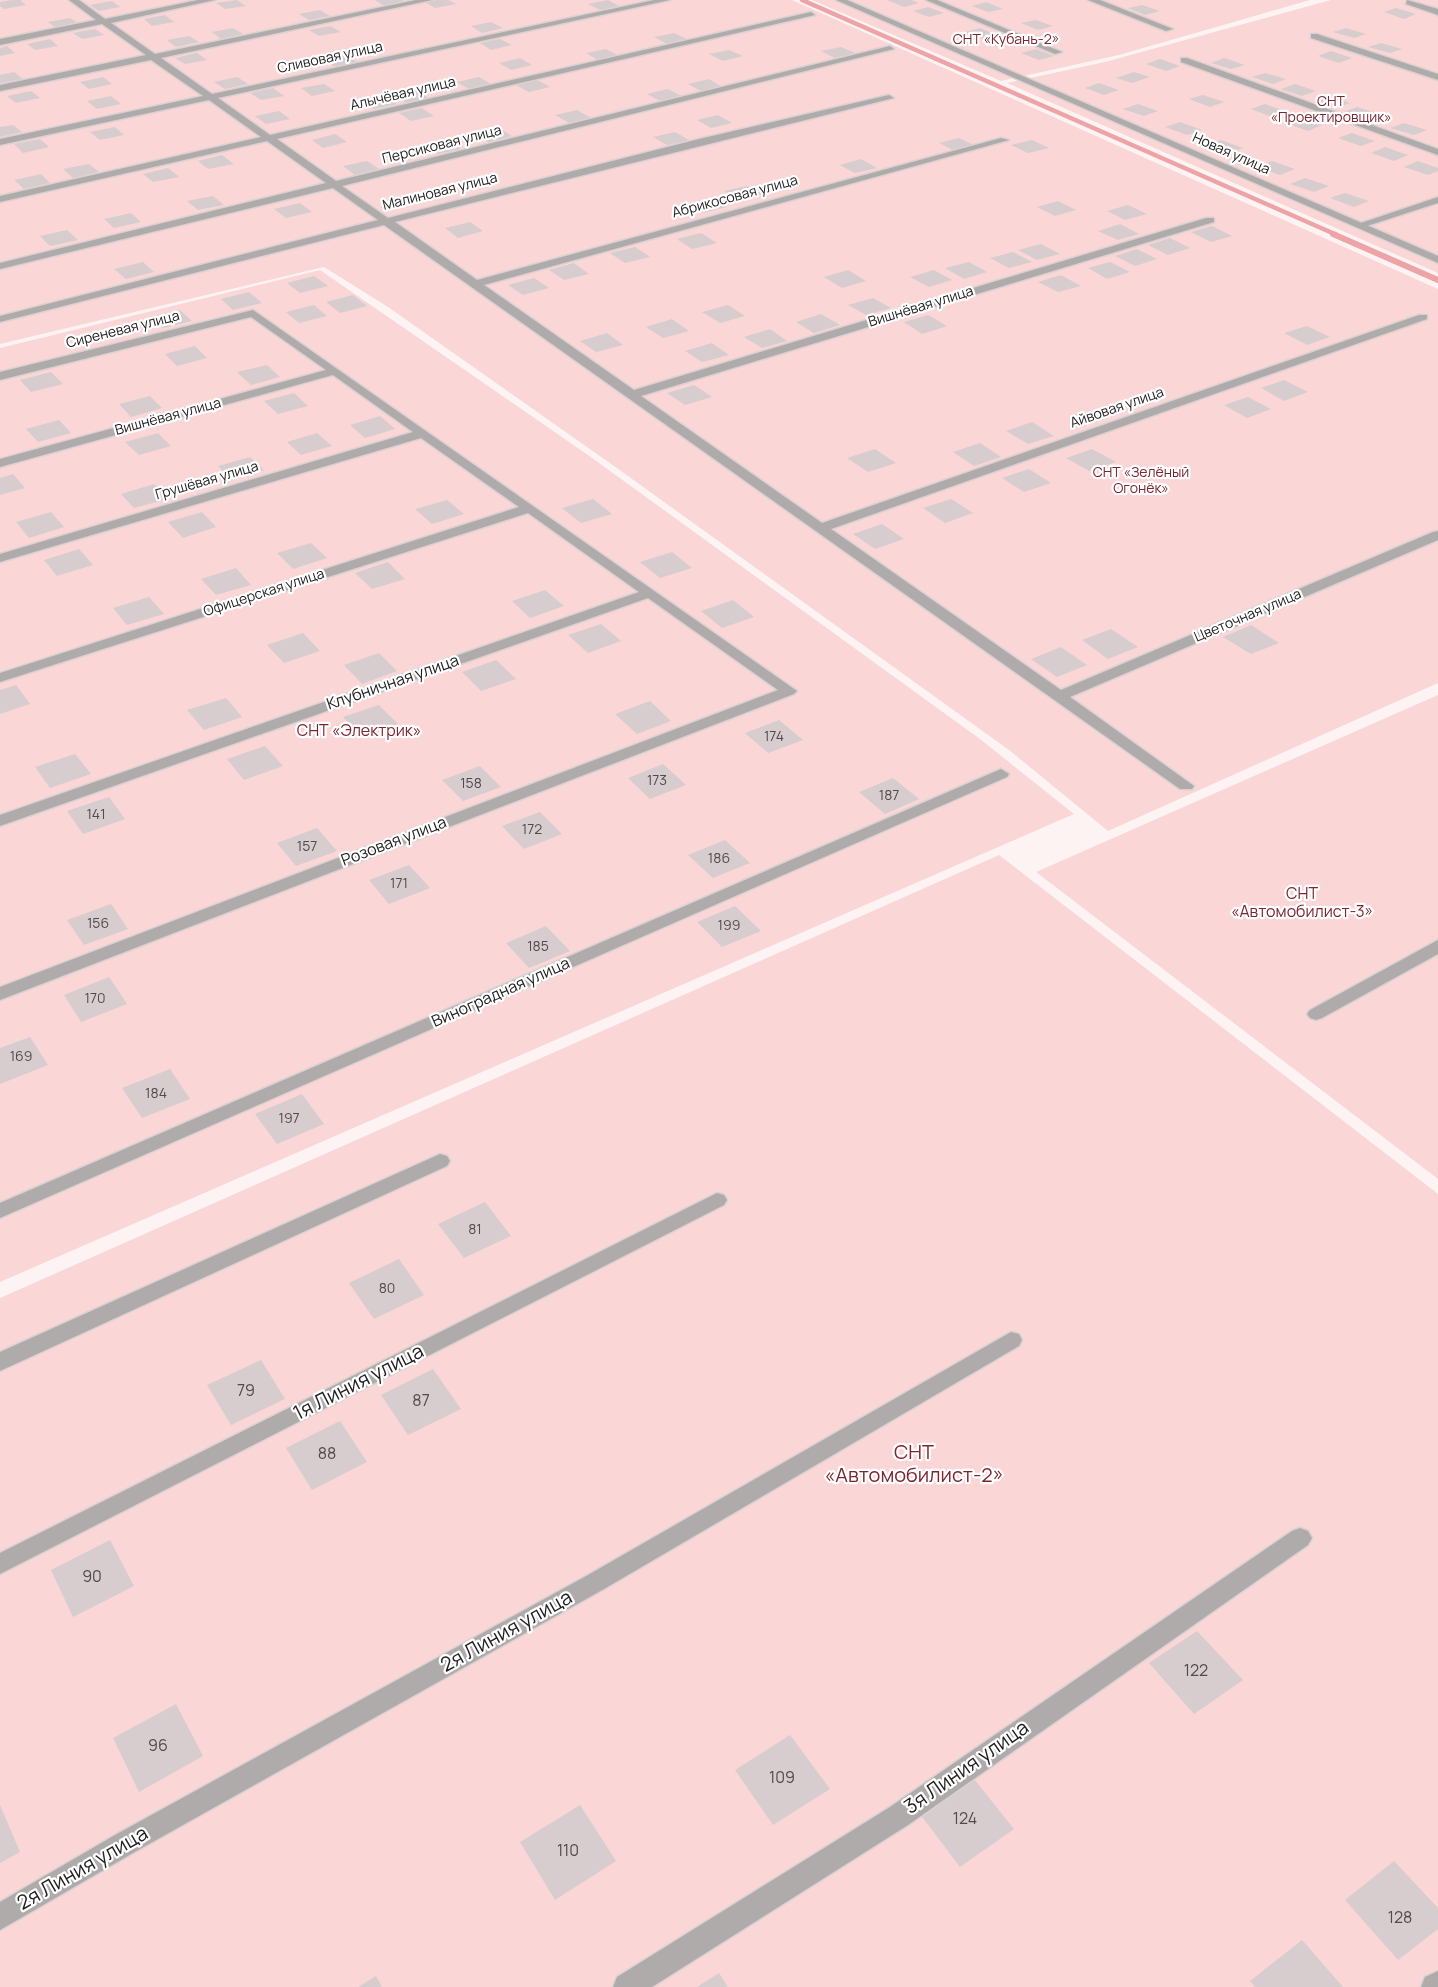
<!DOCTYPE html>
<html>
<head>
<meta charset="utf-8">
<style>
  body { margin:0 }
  canvas { display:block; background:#fdf3f3 }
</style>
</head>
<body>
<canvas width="1438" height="1987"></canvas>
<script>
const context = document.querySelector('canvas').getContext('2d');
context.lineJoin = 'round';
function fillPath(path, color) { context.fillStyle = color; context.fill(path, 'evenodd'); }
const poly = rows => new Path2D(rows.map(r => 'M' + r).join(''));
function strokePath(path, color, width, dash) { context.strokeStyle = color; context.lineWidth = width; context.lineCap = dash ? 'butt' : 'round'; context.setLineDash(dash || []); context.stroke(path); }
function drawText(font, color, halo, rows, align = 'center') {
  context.font = font + ' Manrope,sans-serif'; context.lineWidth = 4.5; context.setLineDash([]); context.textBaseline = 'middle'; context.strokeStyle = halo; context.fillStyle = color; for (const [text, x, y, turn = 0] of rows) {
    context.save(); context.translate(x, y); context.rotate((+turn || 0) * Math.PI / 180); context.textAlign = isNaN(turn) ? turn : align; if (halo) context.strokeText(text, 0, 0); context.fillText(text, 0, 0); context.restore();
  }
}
fillPath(poly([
  [0,0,792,0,1438,289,1438,683,1108,831,1009,750,614,466,388,307,324,267,0,344],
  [812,0,1310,0,1119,55,1001,81],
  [1331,0,1438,0,1438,273,1007,83,1105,62],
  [320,270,588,455,980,739,1074,814,0,1282,0,348],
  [1438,695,1438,1179,1036,872],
  [999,855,1438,1194,1438,1987,0,1987,0,1298]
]), '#fad6d7');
strokePath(poly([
  [802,0,1337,235]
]), '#eea3a7', 4.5);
strokePath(poly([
  [1333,234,1438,280]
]), '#eea3a7', 6);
fillPath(poly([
  [13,0,20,0,26,5,4,9,0,6,0,2],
  [237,0,246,6,225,9,216,3],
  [375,0,402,0,405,2,384,6],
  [437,0,448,0,456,4,435,8,425,2],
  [608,0,619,6,600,10,588,4],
  [887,0,911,0,919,3,904,7],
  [112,1,120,7,99,11,90,5],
  [986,2,1003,9,988,12,972,6],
  [1142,5,1160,11,1145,15,1128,8],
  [928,7,944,13,929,17,913,11],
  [1396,8,1416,14,1404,19,1384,12],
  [320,10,330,16,309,20,299,14],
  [165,15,174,22,152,26,144,19],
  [70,18,79,24,56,28,48,22],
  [1036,20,1053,26,1038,30,1021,23],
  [491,22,503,28,482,33,471,26],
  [330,26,341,32,319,36,309,30],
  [233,28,243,34,221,39,212,32],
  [980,28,997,35,982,39,965,32],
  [1346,28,1366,34,1354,38,1333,32],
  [95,29,104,35,82,39,73,33],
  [674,33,687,39,667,44,654,37],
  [189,36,199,42,176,47,167,40],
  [50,39,58,46,35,50,27,44],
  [500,39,512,45,491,50,480,43],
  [1381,43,1402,49,1390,53,1368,47],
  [7,46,15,53,0,56,0,48],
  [841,47,855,53,835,58,821,51],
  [606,49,619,56,598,60,586,53],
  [1036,49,1054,56,1039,60,1021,53],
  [729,50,743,56,723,61,709,54],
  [1331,51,1352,58,1339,63,1318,56],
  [197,53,207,60,185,64,175,58],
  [346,55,357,62,335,67,324,60],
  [520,58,532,65,511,70,499,63],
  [1224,58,1245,65,1231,69,1211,63],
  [1160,59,1180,66,1166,71,1146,64],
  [14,72,23,79,0,83,0,75],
  [1134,72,1150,77,1132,83,1116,78],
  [1265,73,1286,79,1273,84,1252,77],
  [103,77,112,84,89,89,80,82],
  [237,77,248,84,225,89,214,82],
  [479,77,491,84,469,89,457,82],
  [709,79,722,87,701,91,688,84],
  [538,80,550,87,529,92,516,85],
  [1099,83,1119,90,1104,95,1085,88],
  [324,84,335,91,312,96,301,88],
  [1295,84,1316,91,1302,96,1281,89],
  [273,88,284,96,261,100,250,93],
  [668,89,682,96,660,101,647,94],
  [417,90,428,98,406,103,394,95],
  [31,91,40,98,16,103,7,96],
  [1203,95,1224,102,1210,107,1189,99],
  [1328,95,1350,103,1336,108,1314,100],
  [111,96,121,104,97,109,87,101],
  [385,96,397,104,374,109,362,101],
  [1138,104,1158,111,1144,116,1123,109],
  [1265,104,1287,112,1272,117,1251,109],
  [1357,107,1380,114,1366,120,1344,112],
  [422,108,434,116,411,121,399,113],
  [577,110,591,118,569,123,555,115],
  [279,111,290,119,266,124,255,116],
  [718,115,732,123,711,128,697,120],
  [1300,118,1322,125,1308,131,1286,123],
  [1180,122,1202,130,1187,135,1165,127],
  [1404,123,1427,130,1414,135,1390,128],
  [13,125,22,132,0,137,0,127],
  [115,127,124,135,100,140,90,132],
  [499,128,512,136,489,142,476,134],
  [675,132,689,140,667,145,653,137],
  [1352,133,1375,141,1361,146,1338,138],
  [335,134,347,142,323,148,312,140],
  [959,138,976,146,955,151,939,143],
  [40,139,49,147,23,153,14,144],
  [1032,140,1049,148,1028,153,1011,145],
  [1221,140,1243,148,1229,153,1206,145],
  [448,141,461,149,437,154,425,146],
  [1385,147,1408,155,1394,161,1371,153],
  [222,155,234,164,208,169,198,161],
  [861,159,877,168,855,173,840,165],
  [367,161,379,169,355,175,343,166],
  [1272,161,1295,169,1280,175,1257,167],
  [1418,161,1438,168,1438,171,1428,175,1404,167],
  [89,164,99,172,73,178,63,169],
  [168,168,179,177,153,182,143,174],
  [41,174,50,183,24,189,14,180],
  [1305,178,1329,186,1314,192,1290,184],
  [747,186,762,194,740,200,724,191],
  [1345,193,1369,201,1354,207,1330,198],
  [213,196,224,205,198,210,187,201],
  [710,198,726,207,702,213,687,204],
  [1058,201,1076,210,1055,216,1037,207],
  [300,203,312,212,286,218,274,209],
  [1128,205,1147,214,1125,220,1107,211],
  [131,213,141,222,114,228,104,219],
  [470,222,483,231,458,238,445,228],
  [1120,224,1139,234,1118,240,1098,231],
  [1212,226,1232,236,1211,242,1191,232],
  [67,230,78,240,50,246,40,236],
  [701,233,717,243,692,249,677,239],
  [1170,238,1190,248,1168,255,1148,245],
  [1041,244,1060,254,1037,260,1018,250],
  [635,247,650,257,625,263,610,253],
  [1137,249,1157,259,1135,266,1115,256],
  [1013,252,1032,262,1009,268,990,258],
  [143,262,154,272,126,279,114,269],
  [969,262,987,272,964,279,945,268],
  [1110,262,1130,272,1107,279,1088,268],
  [574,263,589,274,564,280,549,270],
  [848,270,866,281,842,288,824,277],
  [934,270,952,280,929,287,910,277],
  [1061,275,1081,286,1058,292,1038,282],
  [314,276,328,286,300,293,287,283],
  [534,278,549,288,523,295,508,285],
  [249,292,262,303,233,310,221,299],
  [353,295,367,306,340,313,326,302],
  [873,298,891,308,866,315,848,305],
  [314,305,327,316,299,323,286,312],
  [728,305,745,316,720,323,702,312],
  [180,310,192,321,163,328,151,317],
  [821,314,840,325,814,333,796,322],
  [928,315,947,326,922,334,904,322],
  [672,319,689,331,663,338,646,327],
  [1307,326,1330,337,1307,345,1284,333],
  [770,329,787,341,762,348,744,337],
  [607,333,623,345,596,352,580,341],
  [712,343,729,355,702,362,685,351],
  [195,346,207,358,177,366,165,354],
  [267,365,280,377,251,385,237,372],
  [51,372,63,384,31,392,20,380],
  [1284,380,1308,392,1284,401,1261,388],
  [694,385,712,397,685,405,667,393],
  [294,393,308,406,278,414,264,401],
  [150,396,162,408,131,417,119,404],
  [1248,397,1271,409,1247,418,1224,405],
  [380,416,395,429,365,438,350,425],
  [59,420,71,433,38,442,26,429],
  [1032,422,1054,436,1028,444,1006,431],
  [158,433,171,446,139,455,125,442],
  [317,433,332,446,301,455,287,442],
  [980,443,1001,457,974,466,953,452],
  [875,449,896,463,868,472,847,458],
  [1092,449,1116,462,1089,471,1066,458],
  [250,457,264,470,232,480,218,466],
  [1029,469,1051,483,1024,492,1002,478],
  [13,474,25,488,0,495,0,478],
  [154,484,168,499,134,508,121,494],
  [593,499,612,514,581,523,562,508],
  [951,499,973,513,945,523,923,508],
  [447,500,464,514,432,524,415,509],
  [51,512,64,527,29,538,16,522],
  [202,512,216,527,183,538,168,522],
  [882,524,904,539,875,549,853,534],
  [311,543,327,558,293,569,277,553],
  [79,549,93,565,57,576,44,560],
  [672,552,692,568,660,578,640,562],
  [388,562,405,579,372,589,355,573],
  [236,568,251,585,216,595,201,579],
  [545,590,564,606,530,618,512,601],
  [149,597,164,614,127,625,113,608],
  [733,600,754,617,722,628,701,611],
  [601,624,621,641,588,653,568,635],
  [1251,625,1279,643,1251,654,1223,637],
  [1111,629,1138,647,1108,659,1082,640],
  [303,633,320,651,284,663,267,645],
  [1061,647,1087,665,1057,677,1031,659],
  [379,653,397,671,362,684,344,665],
  [496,660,516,679,481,691,462,672],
  [16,685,30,704,0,714,0,690],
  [226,698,242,717,204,730,187,710],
  [650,701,671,721,637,734,615,714],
  [379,705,398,724,361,737,343,717],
  [779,720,803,740,768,753,745,733],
  [265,746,283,766,244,780,227,759],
  [75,754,91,774,50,788,35,767],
  [663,764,686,785,650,799,628,778],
  [480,766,501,787,463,801,442,780],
  [893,778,919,799,885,814,859,792],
  [109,797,125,819,83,834,67,811],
  [540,812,562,834,524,849,502,826],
  [317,828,337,851,296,866,277,843],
  [725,840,750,863,713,878,688,855],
  [409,865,430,888,389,904,369,880],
  [111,904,128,929,84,945,67,920],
  [735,906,761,931,722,947,697,922],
  [546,926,570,951,529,968,506,943],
  [109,977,127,1004,81,1022,64,995],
  [30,1037,48,1065,0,1084,0,1048],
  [170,1069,190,1099,142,1118,122,1088],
  [302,1094,324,1124,277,1144,255,1114],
  [485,1202,511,1236,464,1258,438,1224],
  [399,1259,424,1295,374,1319,349,1283],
  [261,1360,285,1399,231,1425,207,1385],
  [433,1369,461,1409,408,1435,381,1395],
  [340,1421,367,1462,312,1490,286,1448],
  [110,1540,134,1586,73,1617,51,1570],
  [1197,1631,1243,1680,1194,1714,1149,1663],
  [176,1704,203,1756,139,1792,113,1738],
  [790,1735,830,1789,773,1825,735,1770],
  [970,1774,1014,1829,960,1867,917,1810],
  [0,1805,20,1852,0,1863],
  [580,1805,616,1861,555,1900,520,1842],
  [1394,1861,1438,1908,1438,1929,1398,1960,1345,1900],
  [1302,1940,1343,1987,1255,1987,1250,1981],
  [719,1973,728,1987,697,1987],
  [376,1976,382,1987,358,1987]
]), '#d7cdce');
const minor = poly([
  [69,0,79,0,105,19,198,0,215,0,111,23,155,54,416,0,432,0,161,58,212,94,654,0,670,0,218,98,270,135,811,12,815,15,277,139,336,181,890,46,894,49,342,186,388,218,699,139,889,95,894,98,395,222,477,280,1001,138,1009,140,484,285,634,390,1206,218,1214,218,1214,222,641,396,822,523,1419,315,1427,315,1427,319,831,529,1061,690,1433,532,1438,531,1438,540,1070,697,1194,786,1192,789,1180,789,384,225,0,322,0,316,378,220,333,188,0,269,0,263,326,183,267,141,0,202,0,196,261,137,209,100,0,145,0,139,203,96,151,60,0,91,0,85,146,55,102,24,0,45,0,39,96,20,69,0],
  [836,0,847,0,1438,256,1438,263,836,0],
  [926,0,937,0,1062,52,1055,54,926,0],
  [1088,0,1100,0,1173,29,1166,31,1088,0],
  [1407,0,1438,9,1438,15,1406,4,1407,0],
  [1311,34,1317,34,1438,74,1438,80,1311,38,1311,34],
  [1181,58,1187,58,1438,149,1438,155,1181,62,1181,58],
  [253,310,797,691,794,694,0,1000,0,987,778,690,648,598,0,826,0,815,639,592,528,513,0,682,0,673,519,507,421,438,0,562,0,554,413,432,333,375,0,467,0,459,326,370,251,317,0,380,0,372,253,310],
  [1001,769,1009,774,1007,777,0,1218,0,1203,1001,769],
  [440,1154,447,1156,450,1161,447,1166,0,1371,0,1352,440,1154],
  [717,1193,724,1195,727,1200,724,1205,0,1574,0,1553,717,1193],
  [1011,1332,1019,1334,1022,1340,1019,1346,604,1589,133,1853,0,1930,0,1902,115,1835,588,1575,1011,1332],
  [1300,1528,1308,1531,1312,1538,1308,1545,908,1825,652,1987,613,1987,617,1977,890,1807,1292,1531,1300,1528],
  [1438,1971,1438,1987,1421,1987,1425,1977,1438,1971]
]);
const tertiary = poly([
  [1438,197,1438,203,1364,227,1360,228,1355,225,1438,197],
  [1438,940,1438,954,1322,1018,1316,1020,1310,1018,1307,1014,1310,1010,1438,940]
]);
strokePath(minor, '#dad1d1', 3);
strokePath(tertiary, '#dad1d1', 3);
fillPath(minor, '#b0abab');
fillPath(tertiary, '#b0abab');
drawText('14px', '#7c2632', '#fff', [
  ["СНТ «Кубань-2»",1006,40],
  ["СНТ",1331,102],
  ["«Проектировщик»",1331,118],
  ["СНТ «Зелёный",1141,473],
  ["Огонёк»",1141,489]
]);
drawText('14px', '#232020', '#fff', [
  ["Сливовая улица",330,58,-12],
  ["Алычёвая улица",403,94,-13],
  ["Персиковая улица",442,145,-14],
  ["Новая улица",1231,154,24],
  ["Малиновая улица",440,192,-14],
  ["Абрикосовая улица",735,197,-15],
  ["Вишнёвая улица",921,307,-17],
  ["Сиреневая улица",123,330,-14],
  ["Айвовая улица",1117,408,-19],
  ["Вишнёвая улица",168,417,-15],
  ["Грушёвая улица",207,481,-16],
  ["Офицерская улица",264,593,-18],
  ["Цветочная улица",1248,616,-23]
]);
drawText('14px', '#504b4c', null, [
  ["174",774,737],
  ["173",657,781],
  ["158",471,784],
  ["187",889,796],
  ["141",96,815],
  ["172",532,830],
  ["157",307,847],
  ["186",719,859],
  ["171",399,884],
  ["156",98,924],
  ["199",729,926],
  ["185",538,947],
  ["170",95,999],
  ["169",21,1057],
  ["184",156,1094],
  ["197",289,1119],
  ["81",475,1230],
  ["80",387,1289]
]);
drawText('16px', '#232020', '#fff', [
  ["Клубничная улица",393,683,-19],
  ["Розовая улица",394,842,-21],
  ["Виноградная улица",501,993,-24]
]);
drawText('16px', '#7c2632', '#fff', [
  ["СНТ «Электрик»",359,732],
  ["СНТ",1302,895],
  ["«Автомобилист-3»",1302,913]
]);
drawText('16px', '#504b4c', null, [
  ["79",246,1392],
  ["87",421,1402],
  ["88",327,1455],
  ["90",92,1578],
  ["122",1196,1672],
  ["96",158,1747],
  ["109",782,1779],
  ["124",965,1820],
  ["110",568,1852],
  ["128",1400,1919]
]);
drawText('20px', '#232020', '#fff', [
  ["1я Линия улица",359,1383,-27],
  ["2я Линия улица",507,1632,-29],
  ["3я Линия улица",967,1768,-35],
  ["2я Линия улица",83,1869,-30]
]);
drawText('20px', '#7c2632', '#fff', [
  ["СНТ",914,1453],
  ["«Автомобилист-2»",914,1476]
]);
</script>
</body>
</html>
